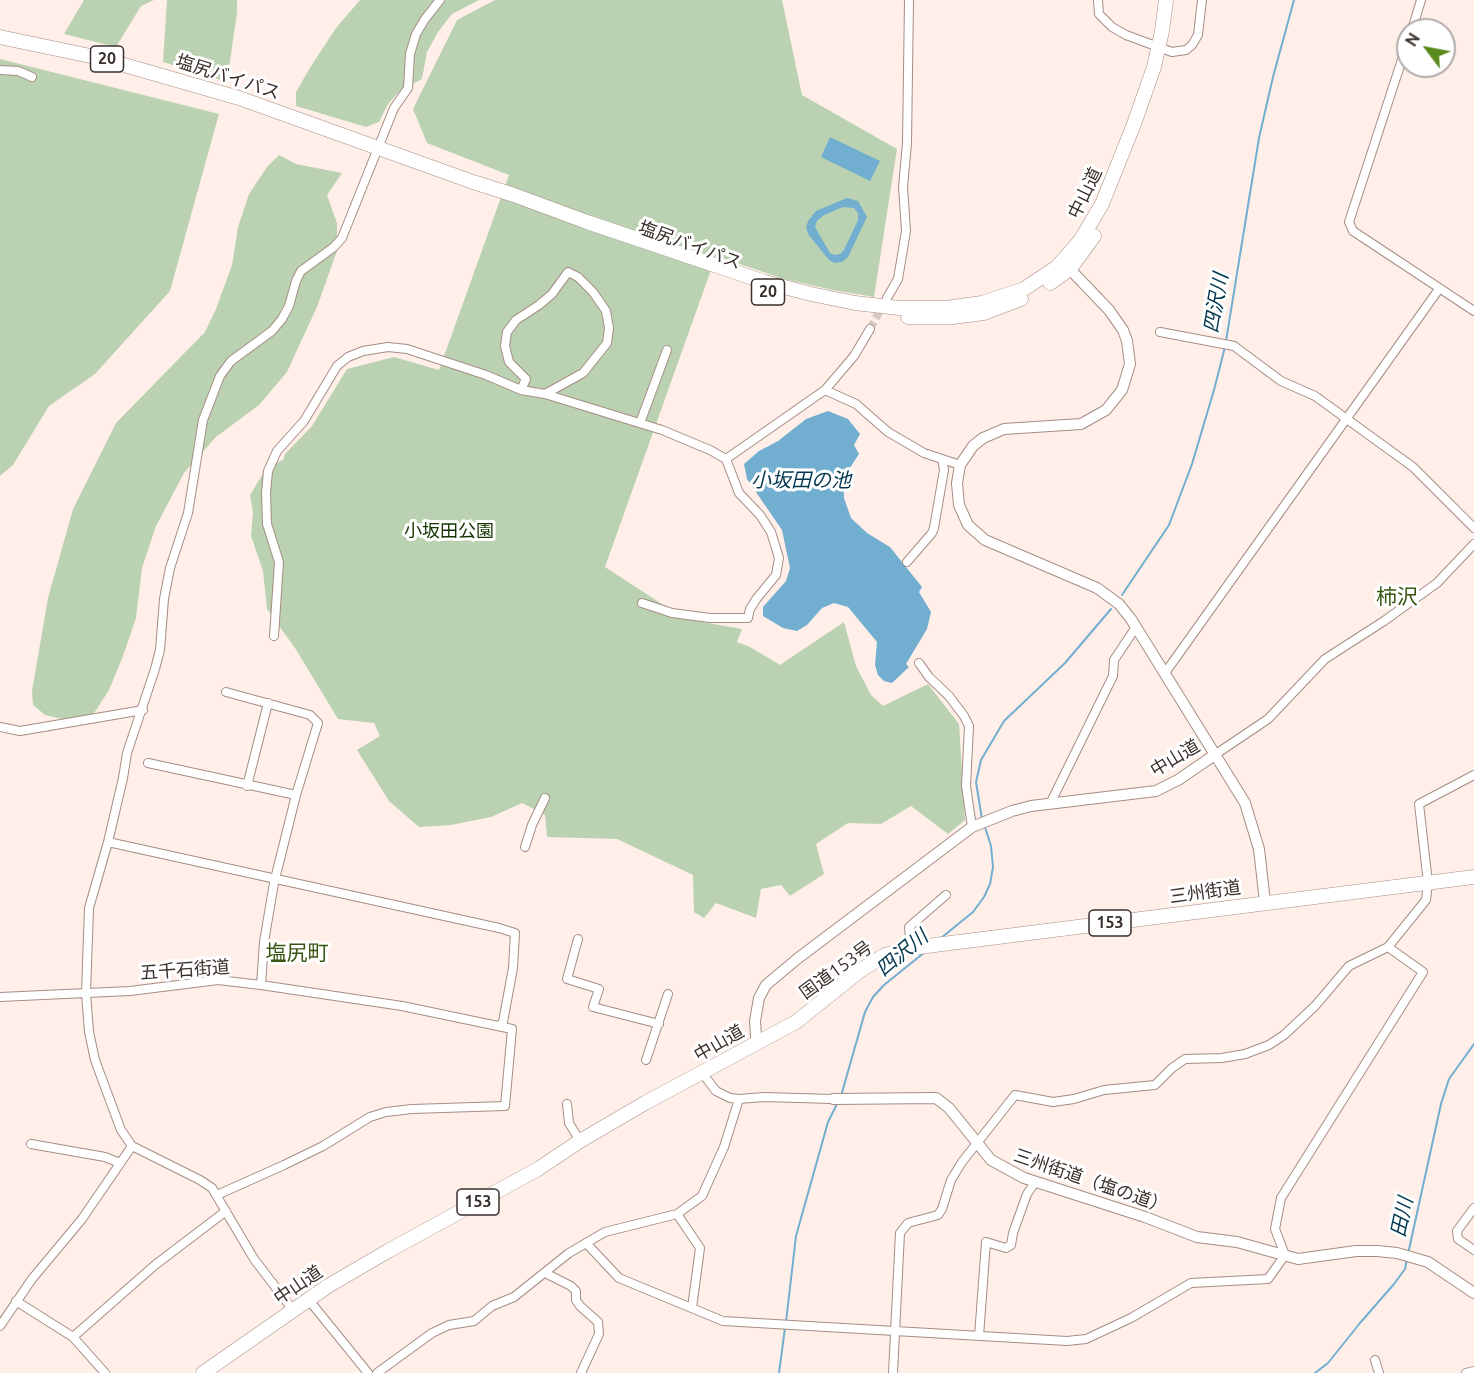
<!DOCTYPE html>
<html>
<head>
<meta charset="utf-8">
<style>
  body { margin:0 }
  #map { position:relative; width:1474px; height:1373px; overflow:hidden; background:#ffefe8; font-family:Ubuntu,sans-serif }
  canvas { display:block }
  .north { position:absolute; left:1396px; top:18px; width:60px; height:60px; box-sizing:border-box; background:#fff; border:2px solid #b0acaa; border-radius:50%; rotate:302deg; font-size:16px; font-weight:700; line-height:24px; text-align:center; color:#392f2b }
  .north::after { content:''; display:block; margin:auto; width:21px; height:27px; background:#5a891d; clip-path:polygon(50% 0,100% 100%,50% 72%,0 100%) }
</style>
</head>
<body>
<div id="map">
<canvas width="1474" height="1373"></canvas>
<div class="north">N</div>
</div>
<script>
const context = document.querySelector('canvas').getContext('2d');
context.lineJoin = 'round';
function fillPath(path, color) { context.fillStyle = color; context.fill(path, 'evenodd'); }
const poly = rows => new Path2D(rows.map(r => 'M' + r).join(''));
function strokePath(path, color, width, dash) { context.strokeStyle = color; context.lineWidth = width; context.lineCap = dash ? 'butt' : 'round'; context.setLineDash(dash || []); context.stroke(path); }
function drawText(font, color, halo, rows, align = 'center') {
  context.font = font + ' Ubuntu,"Noto Sans JP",sans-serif'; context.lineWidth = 6; context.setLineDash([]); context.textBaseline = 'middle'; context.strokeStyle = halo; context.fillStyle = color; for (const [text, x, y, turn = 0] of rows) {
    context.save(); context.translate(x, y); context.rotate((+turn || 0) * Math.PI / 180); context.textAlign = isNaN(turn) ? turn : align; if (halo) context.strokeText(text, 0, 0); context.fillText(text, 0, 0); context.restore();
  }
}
fillPath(poly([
  [84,0,154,0,141,6,116,47,64,34],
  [167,0,237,0,237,13,227,82,163,62],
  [360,0,479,0,452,14,438,32,427,52,422,79,400,91,388,104,379,122,366,127,296,106,296,92,311,66,336,28],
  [495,0,782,0,802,95,897,149,874,297,833,290,784,279,716,256,605,567,685,619,742,629,737,642,750,647,780,665,844,622,856,666,871,695,883,706,928,684,959,724,965,820,948,834,911,806,881,824,848,823,816,844,824,874,790,896,781,885,761,889,756,918,716,903,704,918,694,912,693,875,617,839,547,837,545,815,522,803,491,817,451,825,419,827,389,801,357,750,380,736,374,723,338,719,295,648,267,609,263,571,251,536,253,513,250,495,264,472,278,462,283,460,285,454,312,426,347,369,394,357,439,370,509,175,427,143,413,109,457,20],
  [0,59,219,114,170,291,95,374,49,406,13,465,0,476],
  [279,155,296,164,342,173,327,195,337,223,337,251,317,307,287,372,259,405,216,437,184,473,156,526,142,568,136,618,123,656,109,690,91,718,78,720,62,719,45,715,33,705,32,691,48,598,73,509,116,423,205,332,216,309,232,265,238,227,249,194,267,167]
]), '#bbd2b2');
fillPath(poly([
  [830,137,880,161,870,181,821,157],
  [847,198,858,201,867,217,848,257,842,262,835,263,829,260,808,234,806,227,808,221,816,211],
  [843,207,854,208,858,213,858,220,844,250,840,254,834,255,830,253,815,227,817,221,824,215],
  [828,411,848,419,860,434,854,445,859,454,844,477,844,498,851,518,867,533,890,547,922,587,919,592,931,612,927,629,906,664,909,667,892,683,884,681,878,675,875,665,877,642,848,607,834,603,822,608,807,625,797,631,783,628,763,616,763,607,786,581,790,568,782,530,747,479,744,464,759,451,778,441,806,419]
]), '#72aed0');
strokePath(poly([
  [1226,341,1259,138,1273,77,1294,0],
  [1122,595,1169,525,1192,464,1214,390,1225,347],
  [982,819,976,782,981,760,1004,721,1065,663,1111,609],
  [941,938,973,912,984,897,990,884,993,867,991,846,985,827],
  [841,1096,865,1012,873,997,884,985,925,952],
  [1408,1254,1441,1104,1449,1079,1474,1044],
  [786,1322,796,1236,828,1122,837,1104],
  [779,1373,785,1328],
  [1315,1373,1328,1363,1360,1323,1394,1284,1405,1269,1407,1259]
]), '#72aed0', 2);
strokePath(poly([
  [870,329,884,303]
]), '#d7c9c2', 8, [8, 4]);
const minor = poly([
  [1098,0,1099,14,1112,27,1126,35,1172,52,1186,50,1192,45,1198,35,1202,0],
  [1412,30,1421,0],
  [1408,41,1349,222,1353,231,1474,311],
  [0,70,18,71,32,77],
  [887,298,898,279,906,231,903,187,907,143,909,0],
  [1160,332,1234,346,1281,381,1315,396,1413,467,1474,528],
  [521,390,526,379,509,362,505,346,507,332,516,320,539,305,552,294,568,272,578,277,593,292,606,311,609,328,607,343,583,373,545,394],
  [825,390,856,404,888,432,924,453,960,465],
  [640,423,667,350],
  [726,459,825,390,854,356,870,329],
  [907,562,932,533,934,528,944,470,942,459],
  [274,636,279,562,267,524,266,493,268,471,277,451,304,421,337,366,348,357,363,351,388,347,407,349,486,375,521,390,545,394,662,430,710,450,726,459,739,493,760,515,771,532,779,558,776,575,757,598,750,609,748,618,710,618,672,613,642,603],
  [919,663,929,677,949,696,964,716,969,726,966,786,972,827],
  [1165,673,1439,289],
  [226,692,310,715,318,723,296,795,274,883,264,942,261,985],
  [0,727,20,731,143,710],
  [1216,754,1268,719,1325,659,1384,621,1437,583,1474,544],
  [148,763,296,795],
  [247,786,268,703],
  [1050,804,1113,676,1114,660,1136,627],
  [108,842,499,928,515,933,513,968,503,1022,500,1025],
  [525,847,532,825,545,798],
  [578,939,567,979,599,989,593,1007,659,1024],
  [911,948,909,927,946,895],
  [0,997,130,991,218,980,261,985,402,1006,512,1029,505,1106,412,1109,386,1112,370,1117,323,1146,284,1165,217,1195],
  [646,1060,668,994],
  [703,1074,716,1091,730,1098,739,1099,764,1097,833,1099],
  [567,1104,569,1123,580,1141],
  [31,1144,105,1157,120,1163],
  [1474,1208,1457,1231,1458,1239,1474,1250],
  [677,1214,700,1248,692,1308],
  [586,1243,619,1278,723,1321,1067,1341,1086,1339,1131,1318,1191,1283,1268,1279,1285,1255,1275,1229,1281,1198,1423,972,1388,947],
  [545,1273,571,1286,576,1291,576,1300,580,1306,598,1322,599,1334,581,1373],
  [308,1299,368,1373],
  [16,1301,73,1337,105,1373],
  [293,1310,254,1259,212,1188,200,1180,132,1146,121,1130,95,1060,89,1032,86,993,89,908,108,842,123,778,127,753,155,669,160,650,164,599,170,568,188,513,203,420,220,376,231,361,272,331,282,319,289,306,296,281,301,271,334,247,342,238,394,108,408,88,410,54,416,34,425,19,440,0],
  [0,1326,32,1279,82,1219,132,1146],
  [979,1336,986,1242,1006,1248,1011,1245,1013,1233,1027,1194,1036,1181],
  [73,1337,155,1265,226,1211],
  [1375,1360,1379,1373],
  [377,1373,432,1333,449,1325,474,1321,492,1306,514,1297,569,1253,605,1232,677,1214,702,1196,724,1147,739,1099],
  [893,1373,900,1233,908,1223,938,1215,942,1209,951,1180,962,1162,1015,1095,1053,1102,1074,1099,1104,1090,1155,1085,1172,1068,1185,1059,1222,1058,1245,1054,1269,1045,1284,1035,1315,1006,1349,966,1388,947,1426,900,1428,883,1419,804,1474,775],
  [1466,1373,1474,1371]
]);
const tertiary = poly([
  [1065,264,1109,310,1123,330,1127,341,1130,364,1122,390,1106,410,1081,424,1004,429,983,438,973,446,960,465,957,483,959,505,968,525,985,540,1097,588,1119,604,1131,619,1245,803,1259,849,1265,902],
  [759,1042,756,1036,755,1021,759,998,766,985,797,959,972,827,1012,811,1031,806,1156,791,1178,780,1216,754],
  [833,1099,936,1098,949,1108,991,1160,1024,1178,1145,1217,1197,1237,1237,1242,1298,1259,1356,1251,1377,1251,1397,1253,1428,1262,1474,1293]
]);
const trunk = poly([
  [0,37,100,58,239,98,473,182,514,195,587,222,765,282,811,294,855,303,899,308,946,308,982,303,1024,289,1057,267,1080,241,1102,204,1134,124,1154,67,1162,31,1166,0],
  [1050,283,1070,269,1094,236],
  [908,317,952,317,984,313,1021,299],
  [203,1373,328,1286,388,1251,538,1169,580,1141,645,1103,796,1022,861,970,885,955,911,948,1474,877]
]);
strokePath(minor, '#a58d83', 10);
strokePath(tertiary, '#a58d83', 12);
strokePath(trunk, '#a58d83', 15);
strokePath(minor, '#fff', 8);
strokePath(tertiary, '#fff', 10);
strokePath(trunk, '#fff', 14);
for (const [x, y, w] of [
  [107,59,33],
  [768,292,33],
  [1110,923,42],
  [478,1202,42]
]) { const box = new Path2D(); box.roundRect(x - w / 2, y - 13, w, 26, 4.5); context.fillStyle = '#fff'; context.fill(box); strokePath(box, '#392f2b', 1.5); }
drawText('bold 16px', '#392f2b', null, [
  ["20",107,59],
  ["20",768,292],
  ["153",1110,923],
  ["153",478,1202]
]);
drawText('18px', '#392f2b', '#fff', [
  ["塩尻バイパス",228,77,18],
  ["中山道",1085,193,-64],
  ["塩尻バイパス",690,245,20],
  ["中山道",1175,758,-31],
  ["三州街道",1205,892,-8],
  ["五千石街道",185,970,-4],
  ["国道153号",836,970,-36],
  ["中山道",719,1043,-30],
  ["三州街道（塩の道）",1091,1181,19],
  ["中山道",298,1285,-34]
]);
drawText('18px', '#133400', '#fff', [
  ["小坂田公園",449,531]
]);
drawText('italic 20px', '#033850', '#fff', [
  ["四沢川",1216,303,-80],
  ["小坂田の池",801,480],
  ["四沢川",902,953,-40],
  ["田川",1402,1217,-78]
]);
drawText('21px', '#385613', '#fff', [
  ["柿沢",1397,597],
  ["塩尻町",297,953]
]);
</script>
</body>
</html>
